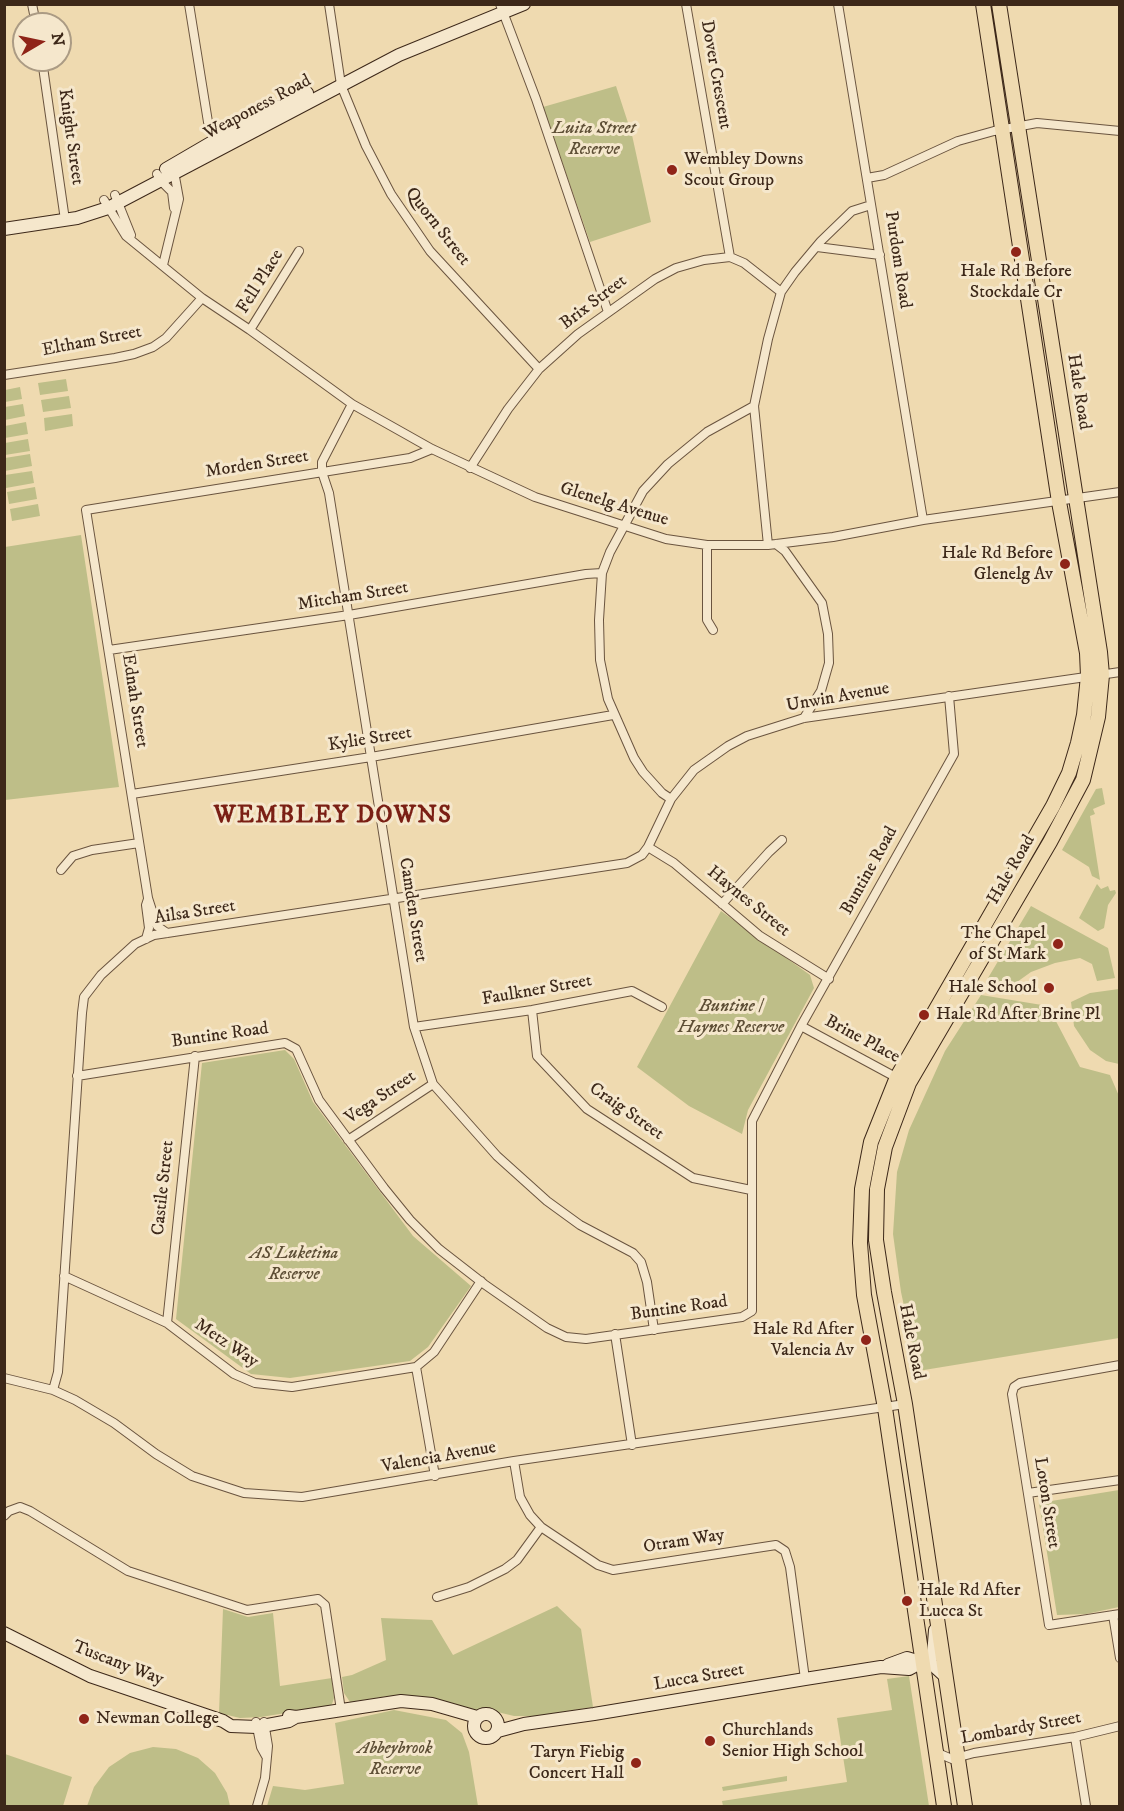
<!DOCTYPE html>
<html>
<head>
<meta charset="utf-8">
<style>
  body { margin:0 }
  #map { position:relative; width:1124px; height:1811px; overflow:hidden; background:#efdab0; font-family:"IM FELL DW Pica",serif }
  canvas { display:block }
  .frame { position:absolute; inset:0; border:6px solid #3d2819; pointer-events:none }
  .north { position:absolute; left:12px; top:12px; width:60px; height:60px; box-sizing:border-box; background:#f5e7cc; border:2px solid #ab9b84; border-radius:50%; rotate:81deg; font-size:16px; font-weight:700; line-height:24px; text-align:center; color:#3d2819 }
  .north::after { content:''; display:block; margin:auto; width:21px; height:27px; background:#8f2418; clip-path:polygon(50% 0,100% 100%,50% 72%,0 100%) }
</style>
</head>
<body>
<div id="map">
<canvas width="1124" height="1811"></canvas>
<div class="frame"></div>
<div class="north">N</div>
</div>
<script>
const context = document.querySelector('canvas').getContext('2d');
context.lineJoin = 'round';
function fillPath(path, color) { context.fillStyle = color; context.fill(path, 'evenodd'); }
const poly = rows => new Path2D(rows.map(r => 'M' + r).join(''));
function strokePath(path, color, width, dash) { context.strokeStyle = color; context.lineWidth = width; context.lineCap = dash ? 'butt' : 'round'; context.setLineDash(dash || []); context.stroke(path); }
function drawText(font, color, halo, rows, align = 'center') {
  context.font = font + ' "IM FELL DW Pica",serif'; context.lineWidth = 6; context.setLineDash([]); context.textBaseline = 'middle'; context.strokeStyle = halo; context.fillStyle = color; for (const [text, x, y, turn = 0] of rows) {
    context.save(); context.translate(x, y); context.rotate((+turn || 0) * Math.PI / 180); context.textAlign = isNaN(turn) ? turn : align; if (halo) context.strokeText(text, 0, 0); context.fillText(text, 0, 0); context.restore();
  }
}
fillPath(poly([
  [616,86,632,135,651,222,590,242,543,107],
  [66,379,68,391,40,395,38,383],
  [20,387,22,399,5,402,5,390],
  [69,396,71,408,43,412,41,400],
  [23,404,25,416,5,420,5,407],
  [72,414,73,426,45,431,44,418],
  [26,422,28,434,5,438,5,426],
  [28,439,30,451,5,455,5,443],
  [30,454,32,466,5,471,5,458],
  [32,471,34,483,6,488,5,475],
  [35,487,37,499,9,504,7,492],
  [38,504,40,516,12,521,10,509],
  [81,535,119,787,5,800,5,547],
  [1102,788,1105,804,1093,809,1095,814,1090,816,1100,880,1092,876,1089,867,1062,850,1096,789],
  [1097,884,1101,889,1108,886,1110,891,1115,890,1116,893,1108,905,1104,928,1098,931,1079,918],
  [1031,906,1108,948,1115,978,1097,981,1092,964,1080,958,1055,963,1031,972,1010,987,994,983,988,978],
  [721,911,810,975,814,988,748,1110,742,1134,689,1106,637,1067],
  [1119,989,1120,989,1119,1064,1106,1061,1090,1050,1074,1026,1071,1002,1090,993],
  [981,995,1048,1006,1080,1067,1110,1075,1119,1096,1119,1338,918,1371,901,1292,893,1234,897,1172,909,1130,945,1051],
  [285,1050,294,1059,313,1102,413,1236,471,1286,428,1347,410,1361,290,1378,251,1374,176,1319,202,1063],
  [1119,1490,1119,1607,1086,1614,1057,1615,1039,1503],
  [557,1606,581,1629,593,1707,537,1716,514,1716,485,1709,472,1712,456,1704,427,1697,388,1696,350,1702,344,1693,342,1677,352,1675,386,1660,381,1618,432,1620,453,1655],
  [223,1609,248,1617,273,1613,280,1686,332,1678,334,1698,332,1704,329,1706,311,1709,261,1717,240,1718,219,1713],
  [909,1676,929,1806,723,1806,722,1801,847,1782,837,1718,892,1710,887,1679],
  [394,1710,446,1720,462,1733,469,1752,478,1806,267,1806,273,1786,305,1790,344,1784,335,1723],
  [153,1747,176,1749,198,1758,215,1773,227,1793,230,1806,87,1806,94,1787,109,1767,130,1753],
  [5,1754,72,1777,63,1806,5,1806],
  [787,1776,787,1781,723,1791,722,1787]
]), '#bebe88');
const street = poly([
  [32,4,36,24],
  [189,4,208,122,217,145],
  [329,4,341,85,366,146,391,194,430,251,539,369],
  [500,4,536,99,608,312],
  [686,4,730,257],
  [838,4,923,520],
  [42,60,65,220],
  [157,174,163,183,172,192,174,208],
  [867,178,884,175,958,141,994,131,1037,123,1120,131],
  [115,195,131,235],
  [104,200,126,236,202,298,250,330,352,404,432,449,535,497,666,539,707,545,768,545,833,537,923,520,1120,492],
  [817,247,880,255],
  [163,265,179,199,175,177,171,170],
  [250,330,299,251],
  [4,375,115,358,134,354,153,347,166,338,202,298],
  [352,404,322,462,322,472,329,493,414,1027,433,1084,497,1156,547,1201,580,1225,633,1253,641,1262,647,1282,654,1330],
  [470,468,508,409,539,369,578,334,655,279,676,268,704,260,730,257,744,263,781,292],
  [776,544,785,551,822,603,828,634,829,663,821,691,804,718],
  [707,545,707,620,713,630],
  [768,545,754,406,768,339,781,292,795,272,821,241,852,211,871,205],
  [109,650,349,615,586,574,602,573],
  [132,794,371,757,613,715],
  [671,799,662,793,643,772,634,758,608,699,600,660,599,620,602,573,610,552,643,491,668,464,707,432,754,406],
  [648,847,674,863,760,936,829,979],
  [61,870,73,856,92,850,139,843],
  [722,904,769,852,782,840],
  [167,933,157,926,148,898,86,510,410,458,432,449],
  [146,939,149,928,146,905,148,899],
  [532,1010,537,1056,587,1109,693,1178,751,1190],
  [801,1026,901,1080],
  [414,1027,532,1010,632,991,662,1007],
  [77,1076,285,1043,296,1049,319,1100,384,1188,410,1220,439,1249,484,1284,547,1328,566,1337,586,1339,742,1317,752,1311,752,1121,801,1026,954,754,949,696],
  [348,1140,433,1084],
  [64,1276,167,1323,234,1374,255,1383,292,1387,416,1367],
  [167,1323,195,1056],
  [615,1334,632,1445],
  [1120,1365,1020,1383,1014,1387,1012,1394,1049,1625,1120,1614],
  [4,1378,53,1390,75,1400,114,1423,156,1454,192,1476,244,1493,302,1497,514,1461,905,1404],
  [53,1390,58,1372,82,1013,84,997,101,975,135,944,154,935,627,863,642,855,648,847,671,799,694,770,728,746,747,736,804,718,1120,672],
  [514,1461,520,1497,530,1515,541,1527,598,1565,613,1570,776,1545,785,1551,790,1567,805,1679],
  [435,1476,416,1367,434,1352,481,1281],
  [1028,1493,1120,1480],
  [4,1516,9,1511,20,1507,30,1511,128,1571,247,1610,318,1599,325,1605,341,1710],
  [437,1597,469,1587,505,1569,517,1560,541,1527],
  [1113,1615,1120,1658],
  [256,1722,261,1747,266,1756],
  [1075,1737,1086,1806],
  [938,1750,940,1754,952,1759,974,1753,1075,1737,1120,1726],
  [257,1806,265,1778,268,1746,264,1722]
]);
const secondary = poly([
  [166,169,214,141,307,93],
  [4,229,77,218,108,208,399,55,524,4],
  [4,1633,90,1676,223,1721,231,1726,257,1727,289,1721,296,1717],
  [888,1665,907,1658,934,1666,946,1677],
  '474 1726a12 12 0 1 1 24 0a12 12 0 1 1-24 0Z',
  [289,1716,296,1717,401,1701,432,1704,477,1717],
  [498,1731,524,1724,594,1714,805,1679,881,1667,909,1669,933,1656,935,1630]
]);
const primary = poly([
  [944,1806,885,1408,864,1295,860,1243,862,1189,871,1142,897,1077,1053,806,1069,773,1078,743,1084,715,1088,676,1087,653,1059,502,983,4],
  [965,1806,905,1404,884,1292,876,1240,877,1189,885,1147,909,1083,1050,842,1083,780,1098,717,1102,675,1100,652,999,4]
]);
strokePath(street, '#6a543f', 10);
strokePath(secondary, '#3d2819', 14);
strokePath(primary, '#3d2819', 16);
strokePath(street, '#f5e7cc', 8);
strokePath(secondary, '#f5e7cc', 12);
strokePath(primary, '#efdab0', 14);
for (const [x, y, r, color] of [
  [672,170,6,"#8f2418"],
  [1016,252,6,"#8f2418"],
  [1065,564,6,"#8f2418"],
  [1058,944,6,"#8f2418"],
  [1049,988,6,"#8f2418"],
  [924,1015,6,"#8f2418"],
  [866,1340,6,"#8f2418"],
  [907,1601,6,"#8f2418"],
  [84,1719,6,"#8f2418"],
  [710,1741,6,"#8f2418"],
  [636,1763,6,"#8f2418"]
]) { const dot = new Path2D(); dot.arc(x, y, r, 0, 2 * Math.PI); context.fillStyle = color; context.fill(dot); strokePath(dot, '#f5e7cc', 2); }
drawText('18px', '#3d2819', '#f5e7cc', [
  ["Dover Crescent",715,75,80],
  ["Weaponess Road",258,108,-28],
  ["Knight Street",70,137,82],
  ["Quorn Street",437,227,52],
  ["Purdom Road",897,260,81],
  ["Fell Place",261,282,-58],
  ["Brix Street",594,303,-37],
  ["Eltham Street",92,342,-11],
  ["Hale Road",1078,392,81],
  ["Morden Street",257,465,-9],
  ["Glenelg Avenue",614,505,17],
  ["Mitcham Street",353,597,-9],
  ["Unwin Avenue",838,698,-10],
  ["Ednah Street",134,701,81],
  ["Kylie Street",370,740,-9],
  ["Hale Road",1012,870,-60],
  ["Buntine Road",870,871,-61],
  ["Haynes Street",748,902,39],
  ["Camden Street",412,910,81],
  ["Ailsa Street",195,913,-9],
  ["Faulkner Street",537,991,-10],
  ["Buntine Road",220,1036,-8],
  ["Brine Place",862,1040,28],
  ["Vega Street",381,1098,-34],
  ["Craig Street",626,1112,35],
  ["Castile Street",164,1188,-84],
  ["Buntine Road",679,1309,-8],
  ["Hale Road",911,1342,79],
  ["Metz Way",226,1344,34],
  ["Valencia Avenue",439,1458,-10],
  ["Loton Street",1046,1503,81],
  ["Otram Way",684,1542,-9],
  ["Tuscany Way",118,1664,21],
  ["Lucca Street",699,1678,-10],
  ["Lombardy Street",1021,1729,-10]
]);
drawText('italic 18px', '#5d4e35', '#f5e7cc', [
  ["Luita Street",594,129],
  ["Reserve",594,150],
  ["Buntine /",731,1007],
  ["Haynes Reserve",731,1028],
  ["AS Luketina",294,1254],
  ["Reserve",294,1275],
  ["Abbeybrook",395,1749],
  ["Reserve",395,1770]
]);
drawText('18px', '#3d2819', '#f5e7cc', [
  ["Wembley Downs",684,160],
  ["Scout Group",684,181],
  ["Hale Rd Before",1016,272,"center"],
  ["Stockdale Cr",1016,293,"center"],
  ["Hale Rd Before",1053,554,"right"],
  ["Glenelg Av",1053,575,"right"],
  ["The Chapel",1046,934,"right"],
  ["of St Mark",1046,955,"right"],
  ["Hale School",1037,988,"right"],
  ["Hale Rd After Brine Pl",936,1015],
  ["Hale Rd After",854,1330,"right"],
  ["Valencia Av",854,1351,"right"],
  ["Hale Rd After",919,1591],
  ["Lucca St",919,1612],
  ["Newman College",96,1719],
  ["Churchlands",722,1731],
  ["Senior High School",722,1752],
  ["Taryn Fiebig",624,1753,"right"],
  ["Concert Hall",624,1774,"right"]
], 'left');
context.letterSpacing = '1.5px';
drawText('bold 24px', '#7a1f14', '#f5e7cc', [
  ["WEMBLEY DOWNS",333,817]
]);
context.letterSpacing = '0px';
</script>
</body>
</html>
